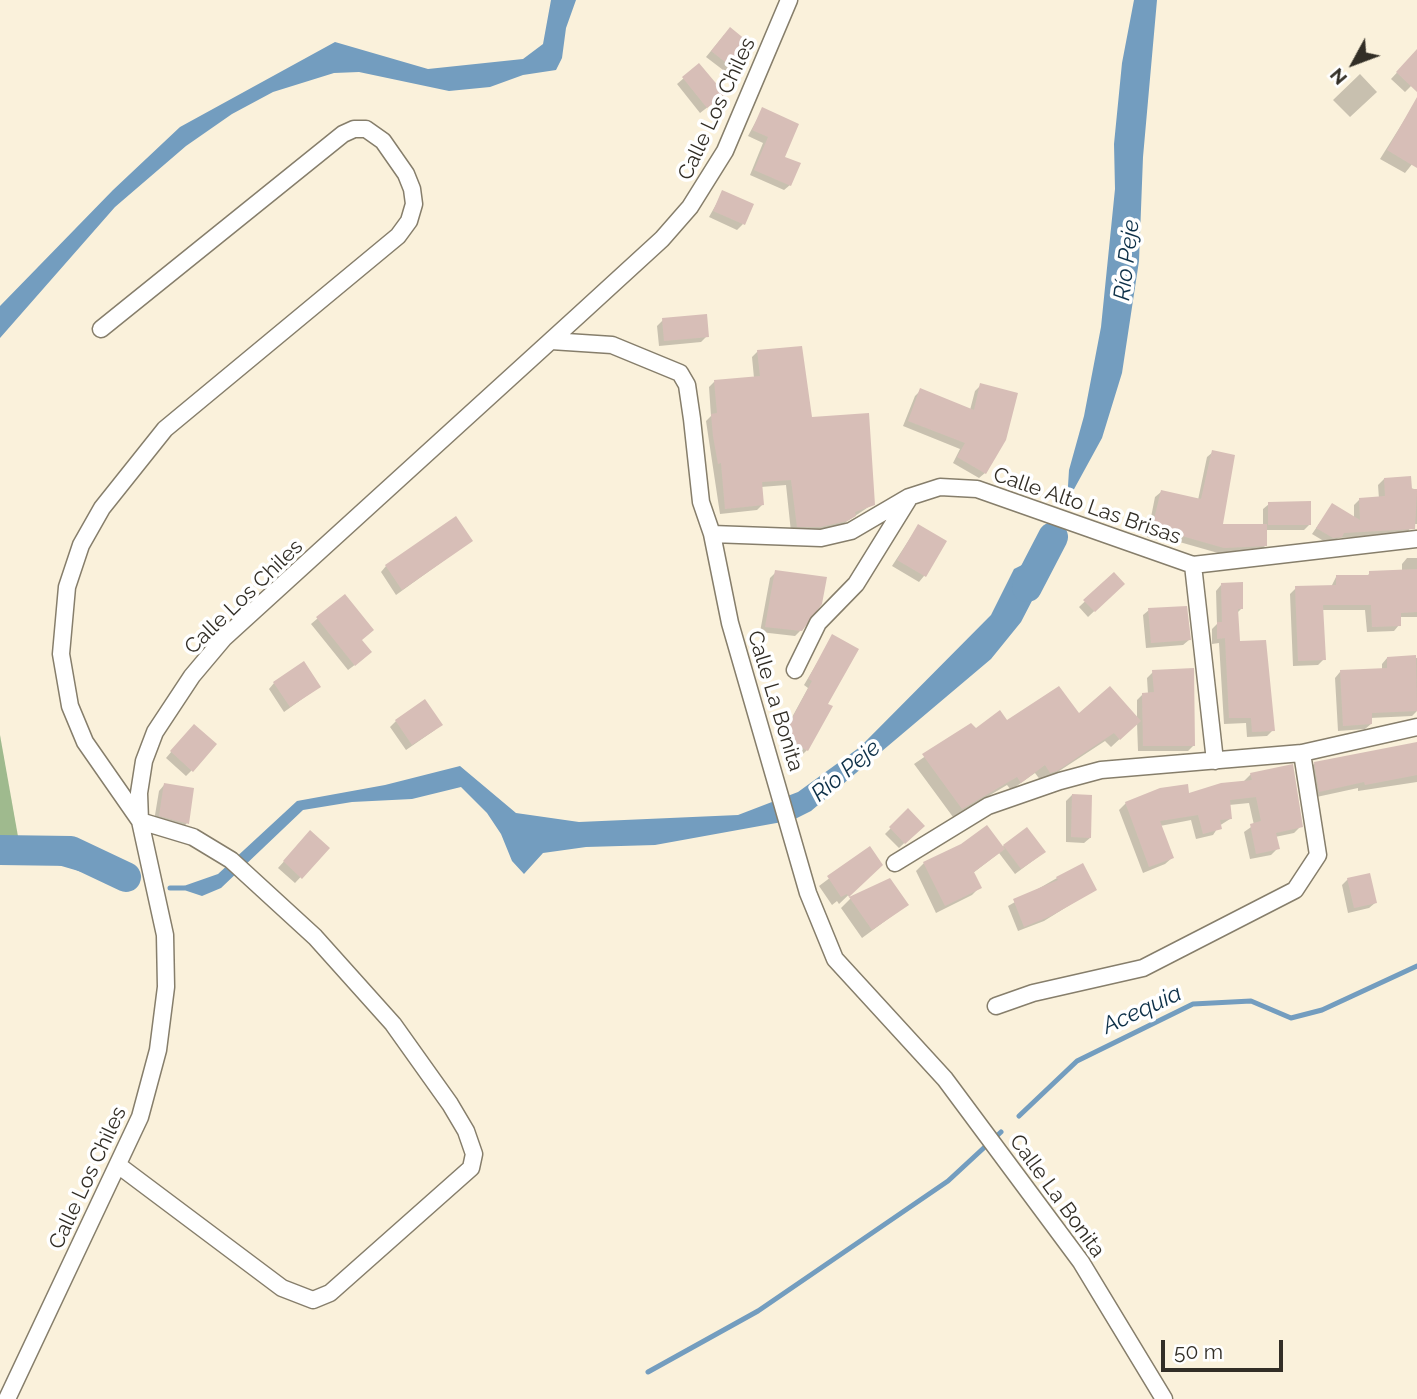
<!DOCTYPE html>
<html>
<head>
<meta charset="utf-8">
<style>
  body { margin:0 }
  #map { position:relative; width:1417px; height:1399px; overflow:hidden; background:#faf1db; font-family:Raleway,sans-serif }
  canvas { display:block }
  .north { position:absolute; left:1319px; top:28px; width:70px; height:70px; -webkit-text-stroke:5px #fff; paint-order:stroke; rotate:229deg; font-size:19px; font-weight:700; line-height:28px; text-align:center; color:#322e26 }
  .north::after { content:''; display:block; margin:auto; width:24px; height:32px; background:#322e26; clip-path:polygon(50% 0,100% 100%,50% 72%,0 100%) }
  .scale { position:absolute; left:1161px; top:1340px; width:122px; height:32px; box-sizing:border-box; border:4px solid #322e26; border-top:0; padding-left:9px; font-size:21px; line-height:24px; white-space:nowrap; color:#322e26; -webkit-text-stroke:5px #fff; paint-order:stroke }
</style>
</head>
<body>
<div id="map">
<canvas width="1417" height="1399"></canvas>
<div class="north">N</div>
<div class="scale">50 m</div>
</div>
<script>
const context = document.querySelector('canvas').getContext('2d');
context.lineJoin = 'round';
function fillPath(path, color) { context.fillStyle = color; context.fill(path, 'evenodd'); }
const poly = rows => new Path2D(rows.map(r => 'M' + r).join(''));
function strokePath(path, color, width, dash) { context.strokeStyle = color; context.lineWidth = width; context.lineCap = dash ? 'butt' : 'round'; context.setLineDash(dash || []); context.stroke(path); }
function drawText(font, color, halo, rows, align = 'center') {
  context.font = font + ' Raleway,sans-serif'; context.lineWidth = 7; context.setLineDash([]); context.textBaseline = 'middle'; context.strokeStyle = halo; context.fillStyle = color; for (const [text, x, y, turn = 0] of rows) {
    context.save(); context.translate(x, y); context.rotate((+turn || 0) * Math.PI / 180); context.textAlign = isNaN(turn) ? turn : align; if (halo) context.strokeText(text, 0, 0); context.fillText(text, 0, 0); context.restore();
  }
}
fillPath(poly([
  [0,735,19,842,0,842]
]), '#9fba8e');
fillPath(poly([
  [551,0,576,0,566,28,562,58,556,70,523,75,490,87,449,91,359,72,334,73,273,92,232,114,186,146,115,207,0,338,0,306,113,190,180,127,335,42,428,69,523,59,543,44],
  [1134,0,1157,0,1143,157,1139,261,1122,373,1102,438,1067,502,1069,470,1084,416,1101,327,1115,189,1114,144,1122,63],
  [1046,553,1050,566,1021,622,991,659,811,811,793,820,655,845,586,847,543,853,524,874,512,861,501,834,487,813,461,787,412,799,352,802,303,810,221,888,202,896,178,888,218,874,297,801,385,785,460,766,516,813,579,822,738,815,798,792,860,747,991,615,1014,569],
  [0,842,65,845,108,861,118,873,82,872,34,858,0,857]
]), '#739dbf');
fillPath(poly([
  [724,35,732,68,727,73,706,57],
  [1417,51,1417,80,1405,92,1391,79],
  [699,65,717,100,700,113,677,84],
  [1360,74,1377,92,1350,117,1333,100],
  [762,110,783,157,790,185,784,190,750,175,763,143,748,136],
  [1410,111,1417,115,1417,158,1405,173,1380,159],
  [723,192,743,224,737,230,709,217],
  [663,320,707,336,701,342,659,346,657,326],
  [758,351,873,504,840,526,813,533,791,532,786,485,761,487,763,504,757,510,720,514,706,421,711,416,709,387,714,382,754,378,752,357],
  [981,385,985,473,979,478,953,463,960,449,903,426,915,396,921,390,970,410,975,391],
  [1213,452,1220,526,1263,525,1263,509,1269,504,1310,524,1304,530,1265,530,1266,545,1260,551,1218,553,1169,539,1167,542,1147,537,1155,497,1161,492,1198,500,1207,457],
  [1384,479,1417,490,1417,524,1412,524,1407,534,1339,538,1327,543,1312,534,1332,505,1354,518,1354,505,1359,500,1379,499,1378,485],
  [918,526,924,576,919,582,892,566],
  [471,541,396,595,381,572,386,566],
  [1407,558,1417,558,1417,617,1399,617,1399,625,1394,631,1367,632,1365,610,1322,610,1324,659,1318,665,1293,666,1290,594,1296,588,1331,587,1336,577,1366,577,1370,573,1402,571,1402,564],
  [776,572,825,578,801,630,795,636,760,632,770,578],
  [1114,574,1123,584,1088,617,1079,607],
  [1221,585,1242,608,1237,613,1238,643,1273,730,1267,736,1247,737,1246,723,1224,724,1219,643,1212,644,1212,629,1217,624,1216,591],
  [344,596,364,658,348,670,311,624],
  [1149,610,1189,640,1183,645,1146,648,1143,615],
  [833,636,826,705,807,750,801,756,778,743,808,688,804,685],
  [1387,658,1417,658,1417,711,1412,716,1370,718,1371,724,1365,729,1338,731,1335,678,1340,672,1382,670,1382,664],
  [1153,672,1194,745,1188,751,1138,751,1137,723,1111,747,1105,741,1047,779,1041,781,1035,773,1011,790,1007,785,953,817,914,764,971,725,975,731,1007,723,1079,716,1137,720,1137,700,1143,694,1148,694,1147,678],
  [274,683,319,687,284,712,269,689],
  [396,721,435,730,406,750,390,727],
  [188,732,192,770,186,776,166,758],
  [1417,743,1417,782,1358,791,1358,788,1312,798,1308,770,1315,763],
  [1251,774,1301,826,1294,833,1275,837,1278,848,1271,855,1250,859,1244,832,1254,825,1249,803,1229,805,1230,819,1219,826,1213,835,1196,839,1191,820,1160,826,1172,858,1165,864,1143,873,1119,810,1126,803,1188,795,1244,781],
  [164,785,187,823,182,829,154,821,159,791],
  [1072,795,1090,838,1084,843,1066,842,1066,801],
  [908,811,922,826,899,848,885,834],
  [305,838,327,849,295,883,278,868],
  [1004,846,1038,857,1015,874,999,853,973,873,980,887,972,895,936,913,916,871,924,863],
  [870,848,881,864,839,904,837,901,832,905,819,886],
  [1057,878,1094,890,1044,921,1018,931,1008,906],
  [1348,879,1375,903,1369,908,1348,913,1342,885],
  [890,880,907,905,862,938,841,908,850,899]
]), '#0003');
strokePath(poly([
  [170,888,184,888],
  [1019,1116,1077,1061,1193,1004,1251,1001,1291,1018,1322,1010,1417,966],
  [648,1372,758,1311,948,1181,1001,1132]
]), '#739dbf', 5);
strokePath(poly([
  [1027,587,1053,537],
  [0,850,71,851,126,877]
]), '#739dbf', 30);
fillPath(poly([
  [730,27,752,45,734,69,711,51],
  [1417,49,1417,92,1396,72],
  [699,63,725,94,707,108,682,77],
  [1417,97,1417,168,1387,150],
  [762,107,799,124,785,157,801,163,791,186,754,170,768,137,752,130],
  [722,190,754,204,745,225,713,211],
  [707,314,709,337,664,341,662,318],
  [802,346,812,417,869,413,875,505,855,512,856,516,847,521,820,527,797,527,791,480,762,482,764,505,725,509,721,463,718,464,713,436,711,414,717,413,714,380,760,376,757,350],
  [980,383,1018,393,1006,440,986,474,957,457,965,443,908,421,920,388,974,410],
  [1212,450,1235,455,1223,524,1267,524,1267,546,1224,548,1175,534,1174,537,1151,532,1161,490,1201,499],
  [1411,476,1412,489,1417,489,1415,529,1344,533,1342,537,1333,538,1316,528,1332,503,1360,520,1359,498,1385,496,1384,478],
  [1311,501,1311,525,1268,525,1268,502],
  [456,516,473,541,402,590,385,565],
  [918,524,947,541,926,577,897,560],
  [1417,569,1417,612,1401,613,1401,626,1372,627,1371,605,1323,605,1326,660,1298,661,1295,586,1336,585,1336,575,1369,575,1369,571],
  [775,570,827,577,822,604,802,631,765,627],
  [1114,572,1125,584,1095,612,1083,600],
  [1243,582,1243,609,1238,609,1240,641,1266,640,1275,731,1252,732,1251,718,1229,718,1225,638,1217,639,1217,622,1222,622,1221,583],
  [345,594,374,630,362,640,372,652,355,666,316,617],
  [1187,606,1191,640,1151,643,1148,608],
  [832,634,859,649,828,704,833,706,808,751,782,737,812,681,808,679],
  [1416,655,1417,711,1372,713,1372,724,1343,726,1340,670,1387,668,1387,657],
  [304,661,321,687,290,707,273,682],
  [1194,668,1195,746,1143,746,1142,693,1154,692,1152,670],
  [1059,686,1079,713,1110,686,1141,721,1120,740,1114,733,1057,771,1050,773,1045,765,1021,783,1017,777,962,809,922,754,971,723,976,728,1000,710,1007,720],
  [425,699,443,725,412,745,395,720],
  [194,724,217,744,193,772,170,751],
  [1417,742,1417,775,1365,785,1364,782,1319,792,1314,762],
  [1293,764,1303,827,1276,833,1280,849,1256,854,1250,824,1261,821,1256,797,1230,800,1232,819,1220,820,1222,829,1203,834,1198,815,1160,821,1174,858,1149,867,1125,802,1160,788,1188,784,1189,793,1221,783,1252,780,1250,773],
  [164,783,194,788,189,824,159,816],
  [1072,794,1092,795,1091,838,1071,837],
  [908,808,925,826,905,844,889,827],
  [987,825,1005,849,974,872,982,888,945,906,923,862,961,844],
  [1027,827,1046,852,1021,869,1003,845],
  [310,830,330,848,302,879,283,861],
  [870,846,883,865,849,897,847,894,841,897,827,876],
  [1083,863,1097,890,1051,916,1024,927,1013,899,1058,880,1056,877],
  [1370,873,1377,903,1354,908,1347,878],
  [890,878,909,905,872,930,849,897]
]), '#d7beb7');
const street = poly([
  [101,329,343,134,354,129,366,129,383,141,406,174,412,189,414,204,409,221,398,236,165,429,102,508,81,545,67,587,61,654,70,706,85,742,140,821,193,837,231,860,315,937,393,1024,450,1104,466,1131,474,1154,471,1168,330,1293,313,1300,282,1288,118,1165],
  [551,341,612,345,680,373,687,385,692,419,701,502,712,534,730,623,808,893,835,959,945,1079,1081,1262,1164,1399],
  [712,534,821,538,851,531,909,497,940,487,977,489,1193,565,1417,539],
  [1193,565,1215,761],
  [795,670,818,623,856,584,908,500],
  [895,863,988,806,1060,781,1101,770,1302,753,1417,727],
  [996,1006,1033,993,1143,968,1295,890,1318,855,1302,753],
  [7,1399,140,1117,158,1050,166,987,165,935,140,821,139,793,144,761,155,732,192,676,224,638,579,315,662,239,690,207,725,151,789,0]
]);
strokePath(street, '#867e6b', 19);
strokePath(street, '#fff', 16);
drawText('21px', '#322e26', '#fff', [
  ["Calle Los Chiles",717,109,-65],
  ["Calle Alto Las Brisas",1087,506,19],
  ["Calle Los Chiles",244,597,-44],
  ["Calle La Bonita",775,701,73],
  ["Calle Los Chiles",88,1178,-65],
  ["Calle La Bonita",1057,1196,54]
]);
drawText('italic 23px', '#0d3048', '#fff', [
  ["Río Peje",1127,260,-83],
  ["Río Peje",846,771,-40],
  ["Acequia",1142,1010,-25]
]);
</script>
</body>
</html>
